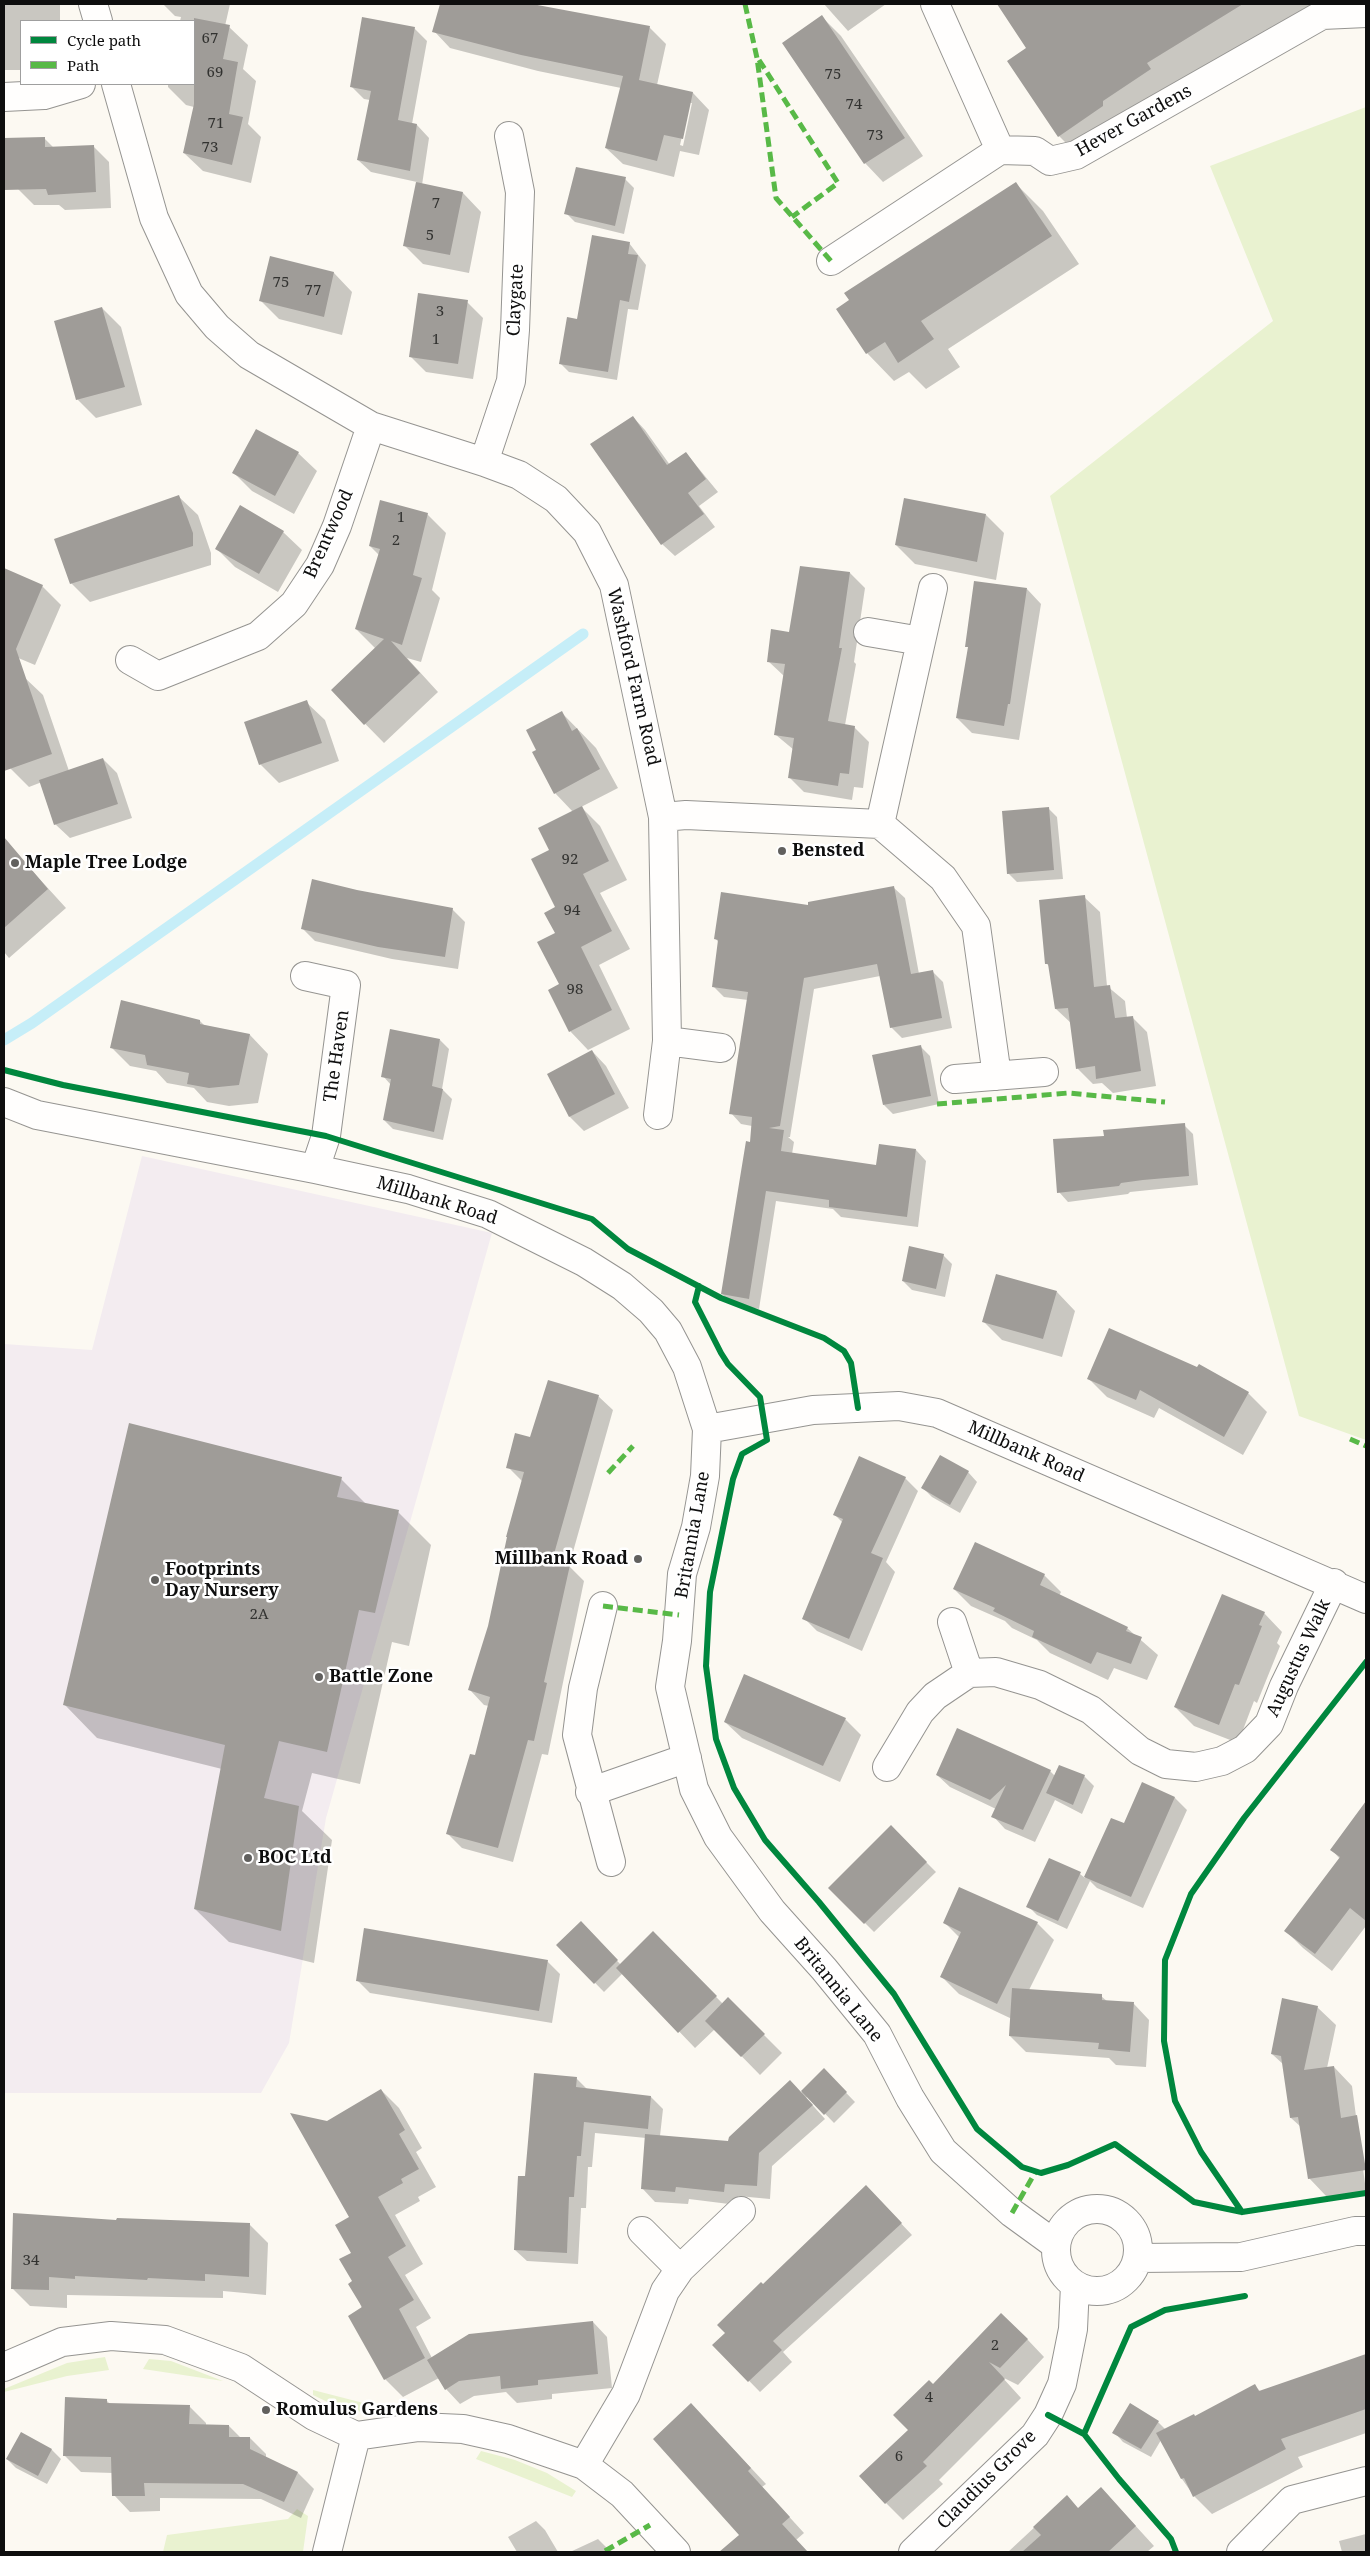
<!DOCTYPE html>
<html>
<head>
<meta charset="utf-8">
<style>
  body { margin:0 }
  #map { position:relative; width:1370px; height:2556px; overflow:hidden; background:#fcf9f2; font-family:"Noto Serif",serif }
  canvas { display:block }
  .frame { position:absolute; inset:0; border:5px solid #0e0e0e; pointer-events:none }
  .legend { position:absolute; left:20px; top:20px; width:175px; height:65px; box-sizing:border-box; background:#fff; border:1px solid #9f9f9f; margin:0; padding:6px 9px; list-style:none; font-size:15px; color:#0e0e0e }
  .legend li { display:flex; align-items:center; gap:10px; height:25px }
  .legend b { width:25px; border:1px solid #9f9f9f }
</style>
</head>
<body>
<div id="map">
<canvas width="1370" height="2556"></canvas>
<div class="frame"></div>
<ul class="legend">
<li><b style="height:6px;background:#00873e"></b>Cycle path</li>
<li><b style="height:6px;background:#58b947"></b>Path</li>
</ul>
</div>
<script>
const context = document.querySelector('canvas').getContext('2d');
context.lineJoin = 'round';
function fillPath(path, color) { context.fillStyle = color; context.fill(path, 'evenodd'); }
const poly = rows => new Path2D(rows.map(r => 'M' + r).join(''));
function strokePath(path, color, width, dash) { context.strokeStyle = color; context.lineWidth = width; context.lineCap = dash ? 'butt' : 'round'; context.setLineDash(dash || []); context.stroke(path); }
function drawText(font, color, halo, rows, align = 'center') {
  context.font = font + ' "Noto Serif",serif'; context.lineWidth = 5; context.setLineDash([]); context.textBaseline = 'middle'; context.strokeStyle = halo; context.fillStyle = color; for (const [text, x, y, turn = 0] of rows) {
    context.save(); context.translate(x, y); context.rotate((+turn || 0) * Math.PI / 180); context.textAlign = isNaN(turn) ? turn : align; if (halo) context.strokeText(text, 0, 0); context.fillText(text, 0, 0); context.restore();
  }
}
fillPath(poly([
  [142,1156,492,1233,326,1818,289,2043,261,2093,4,2093,4,1344,92,1350]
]), '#f3ecf0');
fillPath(poly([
  [1366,107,1366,1440,1299,1416,1050,496,1273,321,1210,166],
  [105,2357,109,2370,67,2376,4,2392,4,2389,67,2363],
  [149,2359,171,2361,223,2381,143,2369],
  [313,2390,379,2407,374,2413,344,2410,313,2395],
  [481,2451,515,2460,547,2473,576,2491,572,2497,476,2459],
  [297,2509,308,2516,303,2552,163,2552,167,2535,288,2519]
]), '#e9f2d0');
fillPath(poly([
  [4,4,60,5,60,21,21,21,21,70,4,70],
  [163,4,230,4,225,26,229,27,248,45,243,69,256,81,248,124,261,137,251,183,203,171,184,153,194,107,186,105,168,87,168,84,194,84,194,21,180,21,181,17,175,16],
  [441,4,513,4,649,27,666,44,657,85,693,93,709,110,699,155,680,151,674,177,623,164,606,148,621,88,538,71,450,48,434,31],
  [690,103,692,103,683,146,680,145],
  [824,4,886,4,848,31],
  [1010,4,1065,4,1092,42,1153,4,1315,4,1087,164,1059,136,1028,48,1002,9],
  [822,17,841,36,923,156,883,182,865,163],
  [414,28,427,41,412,124,417,125,429,138,422,185,463,193,481,212,469,273,423,264,404,245,417,182,371,172,358,160,370,100,364,99,351,86],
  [44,138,54,148,93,146,109,162,111,208,65,210,59,205,34,205,18,189,4,139],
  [625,179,634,188,624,234,575,222,566,213],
  [1016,184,1043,211,1079,264,948,349,960,367,926,389,909,372,894,381,867,353],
  [629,243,646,265,638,310,628,309,617,380,569,372,560,363,578,320],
  [271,258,334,273,352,292,342,335,279,319,261,301],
  [467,302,483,318,473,379,426,372,410,356],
  [102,308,121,327,142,405,96,418,77,399],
  [633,417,645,430,670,465,686,453,718,492,699,506,715,527,675,556,662,544],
  [298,453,317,471,294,514,252,491,234,473],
  [179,497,198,515,211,553,211,565,90,602,71,583],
  [427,514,446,533,432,590,440,598,421,662,407,658,438,692,384,743,332,690,376,649,356,629,379,555,370,546],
  [986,515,1004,533,996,580,915,564,896,545],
  [283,532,302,550,278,592,235,567,217,549],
  [801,567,850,573,865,588,854,662,856,664,845,725,854,727,869,742,863,788,854,787,852,800,804,792,789,777,794,750,776,735,784,676,768,661,790,633],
  [4,569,42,586,61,605,35,665,4,652],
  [1027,589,1041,604,1019,740,972,733,957,718,969,648,967,646],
  [24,677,43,695,69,771,103,759,117,773,132,818,70,838,55,824,42,782,29,787,10,768,4,750,4,684],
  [306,702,325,720,339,761,279,783,260,764],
  [562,713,596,748,618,788,581,807,600,826,627,880,600,893,630,949,599,965,630,1029,588,1050,570,1031,561,985,551,851,573,812,555,793,538,750],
  [1048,808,1057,817,1063,879,1017,882,1008,873],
  [4,840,66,908,9,958,4,952],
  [894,888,905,898,919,974,932,971,943,982,952,1028,902,1038,891,1027,880,976,814,989,790,1137,788,1137,794,1142,792,1154,877,1166,916,1150,926,1161,918,1227,841,1217,833,1209,776,1201,759,1309,733,1304,722,1294,751,1143,752,1126,741,1124,731,1113,748,1000,724,997,714,987,719,943,716,939,810,906],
  [357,891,452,909,465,922,458,969,392,959,315,941,302,928],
  [1084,897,1100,912,1107,986,1125,1001,1127,1018,1132,1017,1147,1032,1156,1086,1113,1093,1102,1083,1093,1084,1078,1069,1072,1024,1056,1009,1049,966,1047,964],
  [200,1021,205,1026,250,1035,268,1054,258,1103,229,1106,207,1102,194,1088,167,1083,156,1071,130,1066,111,1047],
  [440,1040,449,1049,442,1089,452,1099,443,1140,393,1129,384,1120,391,1085,383,1076],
  [921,1047,930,1056,939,1104,893,1114,884,1105],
  [592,1051,606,1066,629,1108,584,1131,570,1117,549,1075],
  [1184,1125,1193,1134,1198,1185,1130,1192,1128,1194,1068,1202,1059,1192,1105,1138],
  [943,1255,952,1264,945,1297,912,1290,903,1281],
  [1057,1292,1075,1311,1062,1357,1002,1340,984,1322],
  [1197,1369,1248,1393,1267,1412,1243,1455,1159,1408,1154,1418,1107,1397,1088,1378],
  [598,1396,613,1410,569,1566,584,1581,548,1755,542,1754,513,1862,462,1848,448,1834,476,1757,489,1706,484,1705,470,1690,489,1626,523,1482,508,1467,531,1439],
  [941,1457,968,1472,977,1482,960,1513,932,1497,923,1488],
  [905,1478,918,1491,886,1562,895,1572,862,1651,817,1631,804,1618,843,1523,835,1515],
  [341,1479,367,1505,398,1512,431,1545,409,1646,392,1642,360,1784,312,1773,302,1811,332,1840,314,1963,229,1942,195,1909,222,1769,97,1738,64,1704],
  [1044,1575,1061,1592,1059,1596,1127,1628,1158,1655,1147,1680,1114,1668,1108,1680,1050,1653,1037,1640,1012,1628,1005,1621,971,1606,954,1589],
  [1264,1613,1282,1632,1277,1643,1280,1646,1257,1703,1254,1701,1238,1743,1194,1726,1175,1707],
  [845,1719,861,1735,840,1782,742,1738,725,1722],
  [1059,1767,1084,1776,1094,1786,1082,1814,1055,1800,1035,1842,1005,1829,993,1816,996,1809,950,1787,937,1775,1050,1771,1055,1776],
  [1142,1784,1175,1798,1187,1810,1143,1908,1097,1888,1090,1881,1067,1929,1037,1915,1028,1906,1080,1874,1085,1878,1112,1820,1125,1825],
  [1366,1812,1366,1926,1332,1971,1303,1948,1286,1931,1340,1859,1331,1849],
  [891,1827,936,1872,874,1932,830,1888],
  [944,1922,1037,1923,1054,1940,1029,1990,1101,1996,1108,2002,1134,2004,1149,2020,1146,2067,1116,2065,1109,2058,1026,2052,1010,2036,1012,2019,959,1994,942,1977,960,1938],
  [590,1932,621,1965,669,1949,723,2004,728,1999,782,2053,760,2075,715,2029,695,2048,623,1973,604,1992,558,1945],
  [547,1961,560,1974,552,2023,370,1993,357,1980],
  [1317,2007,1336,2025,1327,2068,1334,2067,1352,2086,1366,2191,1327,2197,1309,2178,1301,2127,1291,2118,1284,2065,1272,2054],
  [824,2070,855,2102,834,2123,808,2096,806,2098,825,2119,772,2166,770,2199,738,2196,737,2205,689,2199,688,2204,655,2202,642,2188,646,2138,595,2133,592,2167,588,2167,586,2208,581,2208,578,2264,527,2261,515,2250,526,2178,576,2078,588,2090,651,2097,663,2109,660,2136,730,2142,801,2093],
  [381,2090,399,2108,422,2148,416,2152,436,2187,418,2197,420,2201,395,2215,423,2264,405,2275,431,2318,416,2327,432,2358,593,2322,607,2337,612,2388,552,2394,552,2399,517,2403,506,2392,474,2396,460,2404,446,2389,439,2378,403,2397,385,2379,353,2282,351,2218,327,2122],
  [877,2198,912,2235,783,2352,792,2362,760,2392,714,2345,727,2333,763,2286],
  [118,2222,250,2225,268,2243,266,2295,223,2291,223,2298,67,2295,67,2308,30,2306,12,2288],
  [1027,2339,1044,2357,1018,2385,1002,2377,1021,2398,939,2480,943,2484,903,2520,886,2503,910,2430,933,2386],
  [1366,2355,1366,2433,1298,2457,1303,2467,1212,2514,1194,2496,1182,2479,1161,2440,1151,2457,1123,2442,1114,2432,1158,2422,1166,2430,1196,2417,1255,2386,1261,2392],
  [106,2400,110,2404,190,2407,206,2423,206,2426,229,2426,241,2438,250,2438,266,2454,266,2458,298,2473,314,2489,301,2518,261,2499,160,2498,160,2511,130,2512,114,2495,113,2473,81,2472,64,2455],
  [706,2420,766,2484,762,2487,804,2533,796,2540,807,2552,755,2552,655,2439],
  [21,2434,52,2450,61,2459,47,2484,16,2468,7,2459],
  [1101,2488,1154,2546,1147,2552,1008,2552,1067,2497,1078,2509],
  [536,2521,545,2530,558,2552,517,2552,508,2537],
  [1366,2534,1366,2552,1342,2552,1339,2541],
  [598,2539,611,2552,570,2552]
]), '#0003');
strokePath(poly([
  [4,1040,32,1023,583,634]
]), '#c6eef8', 11);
fillPath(poly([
  [440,4,532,4,650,26,639,80,693,92,683,139,664,135,657,161,605,148,623,76,521,55,432,32],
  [997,4,1243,4,1147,63,1151,69,1103,101,1103,106,1058,137,1007,61,1026,48],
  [822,15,905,138,864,164,782,43],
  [362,17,415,27,398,120,417,124,410,171,357,160,371,91,350,87],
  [194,18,230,25,223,59,238,62,229,114,243,117,232,165,183,153,194,104],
  [45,137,45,147,94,145,96,192,48,195,46,189,4,190,4,138],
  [576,167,626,177,615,226,564,214],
  [416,182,463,192,450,255,403,246],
  [1016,182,1052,236,921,321,934,339,898,363,885,342,866,354,836,309,849,300,844,293],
  [592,235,630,242,628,254,638,255,629,302,620,300,608,372,559,364,567,317,577,319],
  [270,256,334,272,324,317,259,301],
  [418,293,468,300,458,364,409,357],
  [102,307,125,387,76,400,54,321],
  [633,416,667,465,686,452,706,479,688,493,704,514,661,545,590,444],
  [256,429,299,452,275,496,232,473],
  [179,495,193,533,193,546,70,584,54,539],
  [904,498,986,514,977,562,895,545],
  [380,500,428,513,413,575,422,578,402,645,391,641,420,673,364,725,331,690,384,639,355,629,380,549,369,546],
  [240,505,284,531,259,574,215,549],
  [800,566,850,572,839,648,842,648,828,721,855,726,849,774,840,773,838,786,788,778,794,738,774,735,785,664,767,662,771,629,789,632],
  [4,568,43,585,16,649,52,754,4,771],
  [974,581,1027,588,1010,704,1008,704,1004,726,956,718,968,647,965,647],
  [307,700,322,743,259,765,244,722],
  [562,711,572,731,577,728,600,769,554,794,532,752,536,750,526,730],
  [103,758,118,804,54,825,39,780],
  [582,806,609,861,583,874,612,931,581,947,612,1010,569,1032,548,990,559,984,537,942,555,933,544,913,555,907,531,859,549,850,538,828],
  [1049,807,1054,870,1007,874,1002,811],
  [4,837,48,889,4,928],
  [312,879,357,890,453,908,445,957,378,947,301,929],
  [894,886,911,974,933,970,942,1018,890,1028,877,964,804,978,780,1126,769,1128,784,1130,781,1151,876,1165,879,1144,916,1149,907,1217,829,1207,829,1200,766,1191,749,1299,721,1294,746,1141,750,1142,752,1117,729,1114,748,992,712,987,718,940,714,939,721,892,808,905,808,902],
  [1085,895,1094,987,1110,985,1115,1018,1133,1016,1141,1071,1096,1079,1095,1066,1076,1069,1068,1008,1055,1009,1048,964,1045,964,1039,900],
  [121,1000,200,1020,200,1024,250,1034,239,1085,209,1088,187,1084,189,1073,147,1065,145,1055,110,1048],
  [390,1029,440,1039,432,1086,443,1089,434,1132,383,1120,391,1079,381,1077],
  [921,1045,931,1096,883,1105,872,1055],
  [592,1050,615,1094,569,1117,547,1074],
  [1185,1123,1189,1176,1143,1180,1121,1183,1119,1186,1057,1193,1053,1139,1104,1136,1103,1130],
  [909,1246,944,1254,936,1289,902,1281],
  [996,1274,1057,1291,1043,1339,982,1322],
  [1109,1328,1197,1367,1199,1364,1249,1392,1224,1437,1140,1390,1136,1400,1087,1379],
  [548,1380,599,1395,552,1561,570,1565,544,1682,547,1683,534,1741,528,1740,498,1848,446,1834,470,1754,475,1755,490,1697,468,1690,488,1626,507,1537,506,1537,524,1472,506,1468,515,1433,530,1437],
  [129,1423,342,1477,337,1497,399,1510,375,1613,359,1610,327,1752,279,1741,264,1798,299,1806,281,1931,194,1909,225,1745,63,1705],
  [940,1455,969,1471,950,1505,921,1488],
  [859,1456,906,1477,871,1553,883,1558,849,1639,802,1619,843,1519,833,1515],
  [975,1542,1045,1574,1040,1585,1128,1627,1126,1631,1142,1637,1131,1664,1097,1652,1091,1664,1032,1637,1034,1631,993,1611,995,1608,953,1589],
  [1222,1594,1265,1612,1259,1625,1262,1626,1239,1685,1235,1684,1219,1725,1174,1707],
  [744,1674,846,1718,823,1766,724,1722],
  [957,1728,1051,1770,1023,1830,991,1817,1006,1785,990,1800,936,1775],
  [1059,1765,1085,1775,1073,1805,1046,1793],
  [1142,1782,1175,1797,1131,1897,1084,1877,1111,1818,1124,1823],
  [1366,1801,1366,1921,1350,1908,1315,1954,1284,1931,1340,1857,1330,1850],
  [891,1825,927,1862,864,1924,828,1888],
  [1049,1858,1081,1872,1058,1921,1026,1907],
  [959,1887,1038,1922,997,2004,940,1977,961,1932,943,1923],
  [581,1921,618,1960,594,1984,556,1945],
  [364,1928,548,1960,539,2011,356,1981],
  [653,1931,717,1996,678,2033,616,1968],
  [1012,1988,1102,1994,1102,2000,1134,2002,1130,2052,1098,2049,1099,2043,1009,2036],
  [728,1997,765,2034,741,2057,705,2021],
  [1282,1998,1318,2006,1304,2070,1334,2066,1341,2118,1357,2115,1366,2170,1308,2179,1298,2117,1290,2118,1281,2056,1271,2054],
  [824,2068,847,2092,824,2115,801,2091],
  [534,2073,577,2077,576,2087,651,2096,648,2129,584,2122,581,2156,577,2156,574,2197,569,2197,567,2253,514,2250,518,2176,525,2176],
  [790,2080,813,2105,759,2153,757,2186,725,2184,724,2192,676,2187,675,2192,641,2189,645,2134,728,2141,729,2137],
  [381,2089,405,2130,399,2134,419,2169,401,2179,403,2183,378,2197,406,2246,388,2257,414,2300,399,2309,425,2358,384,2380,348,2316,362,2307,348,2284,352,2281,339,2259,351,2253,335,2225,349,2217,290,2113,327,2121],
  [866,2185,902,2223,773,2341,782,2350,748,2382,712,2345,725,2333,717,2325,761,2282,763,2284],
  [13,2213,116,2220,117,2218,250,2223,249,2277,205,2274,205,2281,148,2278,147,2280,75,2276,75,2279,49,2277,49,2290,11,2289],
  [1001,2313,1028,2339,1000,2368,989,2362,1005,2379,923,2462,927,2466,885,2504,859,2476,908,2430,893,2415,929,2380,933,2384],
  [593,2321,598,2374,538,2380,538,2385,501,2389,500,2376,459,2381,445,2390,427,2360,469,2334],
  [1366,2354,1366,2409,1281,2439,1286,2449,1193,2497,1184,2478,1181,2479,1156,2433,1194,2414,1195,2416,1255,2384,1259,2391],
  [65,2397,107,2399,107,2403,190,2405,189,2424,229,2425,229,2437,250,2437,250,2449,298,2472,284,2502,243,2484,144,2483,145,2496,112,2496,111,2457,63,2456],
  [691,2403,751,2468,748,2471,790,2517,782,2524,808,2552,719,2552,739,2535,653,2439],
  [1130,2403,1159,2421,1141,2449,1112,2433],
  [21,2432,52,2449,38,2476,6,2459],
  [1101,2487,1136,2526,1108,2552,1022,2552,1041,2535,1033,2527,1067,2495,1078,2508]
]), '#9f9c98');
const minor = poly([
  [93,4,98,21],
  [935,4,1000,150],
  [116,84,154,218,189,294,217,327,249,355,371,426,484,462,519,475,556,499,587,532,614,585,663,817,667,1041,658,1115],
  [4,97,44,95,81,84],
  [831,261,1000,150,1035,151,1050,161,1076,155,1322,15,1366,13],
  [484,462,511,381,515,330,520,192,509,136],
  [868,632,921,641],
  [130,660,158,676,258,636,294,604,320,565,337,526,371,426],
  [663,817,686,815,880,824,943,878,976,926,997,1076],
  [880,824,933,588],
  [305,976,346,985,326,1136,315,1169],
  [667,1041,721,1048],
  [955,1079,1044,1072],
  [4,1102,37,1115,315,1169,408,1189,488,1214,584,1262,622,1286,651,1311,668,1331,687,1367,707,1429,705,1476,696,1527,682,1574,677,1641,670,1687,694,1789,718,1837,772,1911,824,1969,877,2034,910,2098,943,2151,1012,2213,1056,2245],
  [707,1429,813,1410,899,1406,937,1413,1366,1599],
  [603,1606,583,1688,577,1735,611,1862],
  [952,1622,969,1673],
  [887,1767,920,1712,935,1696,969,1673,996,1672,1040,1685,1091,1710,1140,1751,1166,1764,1196,1767,1222,1761,1245,1749,1269,1724,1284,1686,1334,1583],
  [590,1792,687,1758],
  '1056 2250a41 41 0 1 1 82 0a41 41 0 1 1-82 0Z',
  [642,2231,680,2269],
  [1138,2258,1241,2257,1355,2231,1366,2231],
  [4,2367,62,2342,111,2336,165,2340,241,2368,314,2416,356,2436,419,2427,463,2429,508,2439,584,2465,622,2494,676,2552],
  [584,2465,626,2394,665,2291,680,2269,741,2211],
  [327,2552,356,2436],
  [913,2552,1035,2435,1048,2415,1062,2384,1073,2329,1075,2285],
  [1241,2552,1292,2500,1366,2481]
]);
strokePath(minor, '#959491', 30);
strokePath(minor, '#fffefd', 28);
strokePath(poly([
  [745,4,757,58,776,198,831,261],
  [759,60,838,183,792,217],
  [937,1104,1068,1093,1165,1102],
  [1350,1439,1366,1446],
  [608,1473,633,1446],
  [603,1606,679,1615],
  [1012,2213,1036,2171],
  [605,2551,650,2525]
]), '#58b947', 5, [10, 5]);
strokePath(poly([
  [4,1070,63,1085,326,1136,592,1219,628,1249,721,1298,824,1338,844,1351,851,1363,858,1408],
  [699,1286,695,1302,721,1353,728,1364,760,1397,767,1440,742,1454,733,1479,710,1592,706,1666,716,1739,734,1788,765,1840,819,1902,894,1994,977,2129,1022,2167,1041,2173,1068,2165,1115,2144,1194,2202,1242,2212,1366,2193],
  [1242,2212,1201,2152,1175,2101,1164,2041,1165,1960,1191,1894,1244,1818,1366,1662],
  [1048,2415,1084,2434,1119,2479,1171,2539,1176,2552],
  [1084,2434,1131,2327,1165,2310,1245,2296]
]), '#00873e', 6);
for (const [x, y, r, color] of [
  [782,851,5,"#61605e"],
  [15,863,5,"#61605e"],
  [638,1559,5,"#61605e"],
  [155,1580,5,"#61605e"],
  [319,1677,5,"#61605e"],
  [248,1858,5,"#61605e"],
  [266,2410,5,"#61605e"]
]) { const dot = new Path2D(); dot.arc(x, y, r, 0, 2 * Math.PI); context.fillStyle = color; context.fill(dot); strokePath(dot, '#fff', 2); }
drawText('15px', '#323230', null, [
  ["67",210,39],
  ["69",215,73],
  ["75",833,75],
  ["74",854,105],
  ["71",216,124],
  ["73",875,136],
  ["73",210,148],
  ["7",436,204],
  ["5",430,236],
  ["75",281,283],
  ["77",313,291],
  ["3",440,312],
  ["1",436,340],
  ["1",401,518],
  ["2",396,541],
  ["92",570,860],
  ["94",572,911],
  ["98",575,990],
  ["2A",259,1615],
  ["34",31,2261],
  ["2",995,2346],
  ["4",929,2398],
  ["6",899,2457]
]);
drawText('18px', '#0e0e0e', '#fff', [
  ["Hever Gardens",1134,121,-29],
  ["Claygate",516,300,-87],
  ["Brentwood",329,534,-66],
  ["Washford Farm Road",633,677,77],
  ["The Haven",337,1056,-82],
  ["Millbank Road",437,1201,17],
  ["Millbank Road",1026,1452,24],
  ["Britannia Lane",693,1535,-80],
  ["Augustus Walk",1299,1658,-65],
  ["Britannia Lane",838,1990,51],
  ["Claudius Grove",987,2480,-45]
]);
drawText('bold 18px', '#0e0e0e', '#fff', [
  ["Bensted",792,851],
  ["Maple Tree Lodge",25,863],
  ["Millbank Road",628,1559,"right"],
  ["Footprints",165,1570],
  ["Day Nursery",165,1591],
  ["Battle Zone",329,1677],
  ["BOC Ltd",258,1858],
  ["Romulus Gardens",276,2410]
], 'left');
</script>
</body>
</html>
